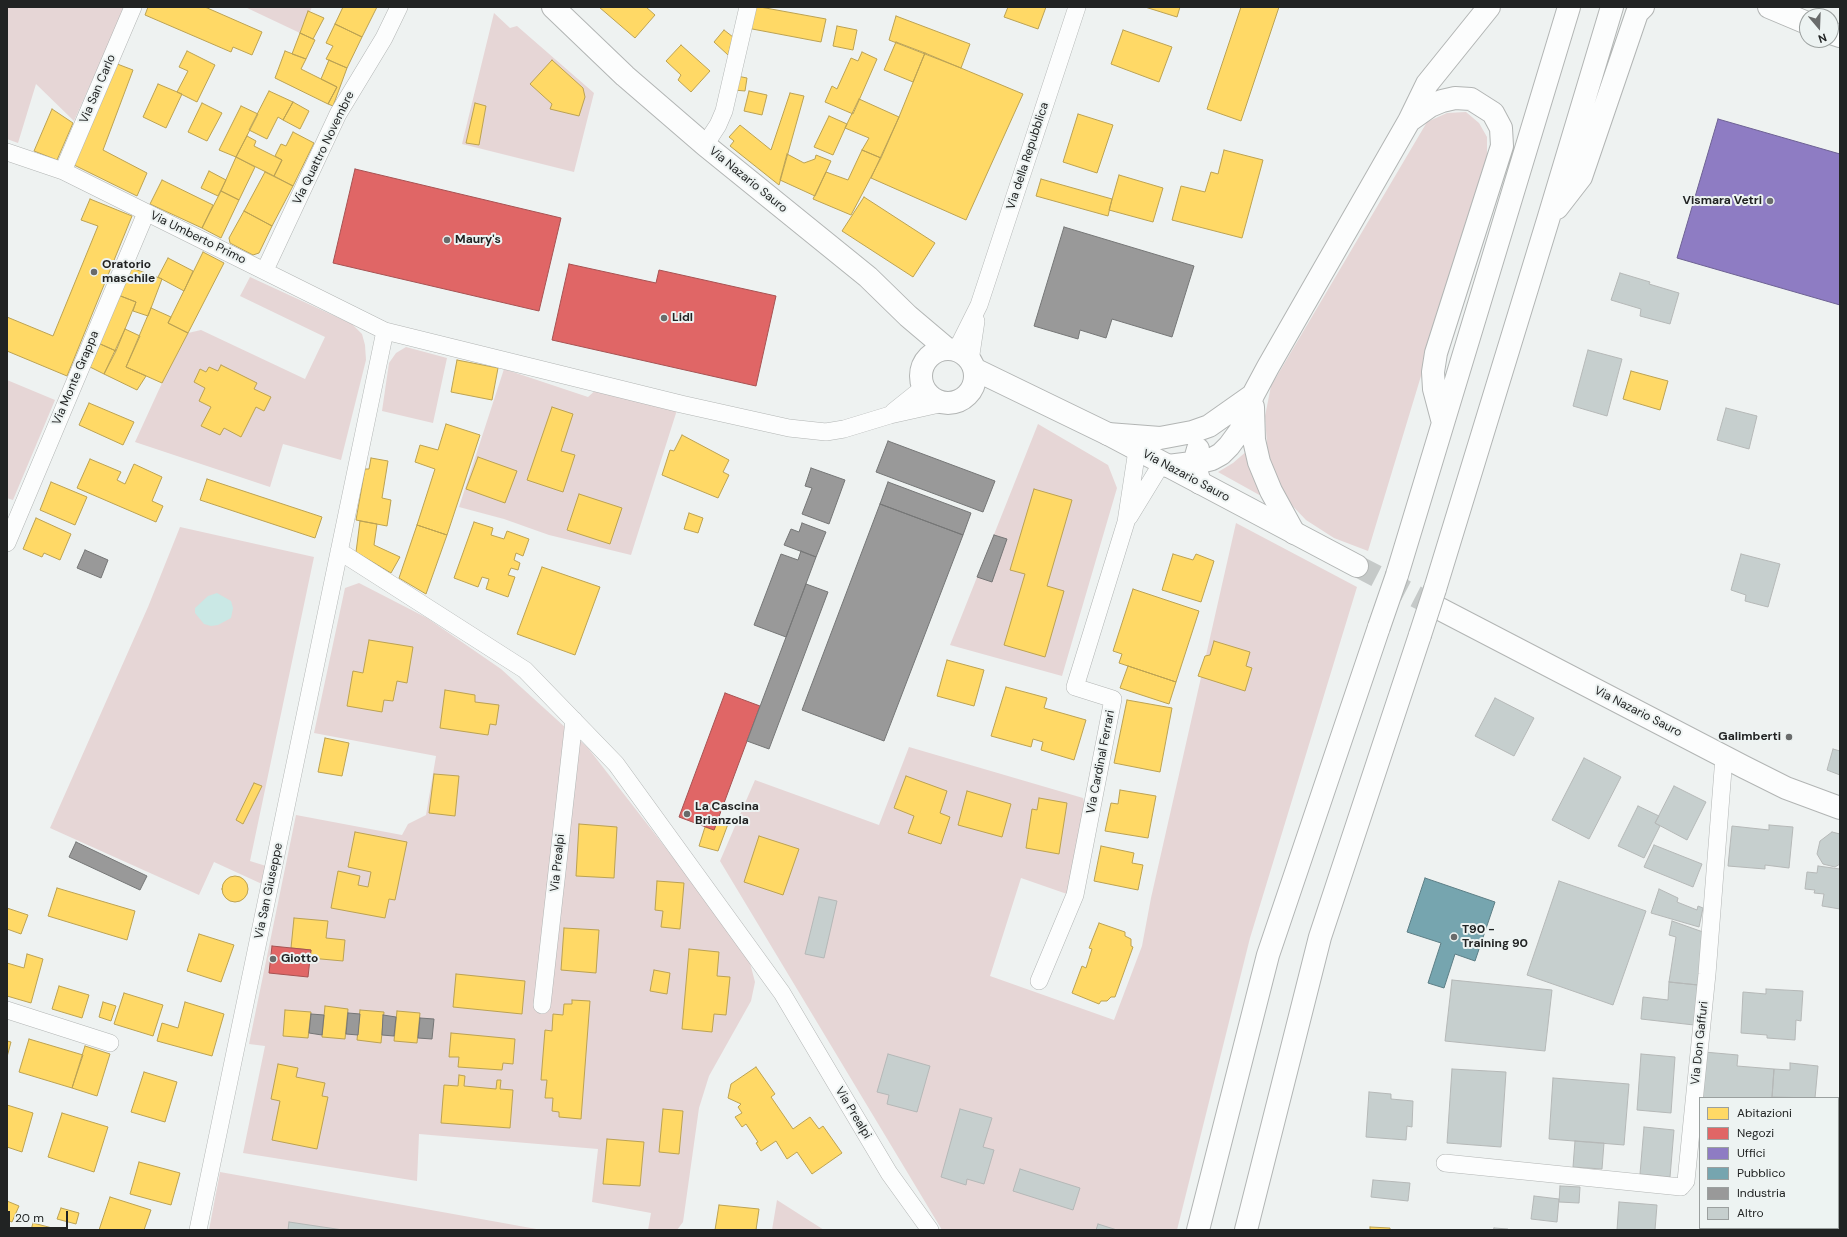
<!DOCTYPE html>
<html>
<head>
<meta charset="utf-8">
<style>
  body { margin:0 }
  #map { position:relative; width:1847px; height:1237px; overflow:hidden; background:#eef2f1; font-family:"DM Sans",sans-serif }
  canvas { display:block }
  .frame { position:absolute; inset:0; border:8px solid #212323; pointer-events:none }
  .legend { position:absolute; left:1699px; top:1097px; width:140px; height:132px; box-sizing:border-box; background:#edf3f2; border:1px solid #9ba09f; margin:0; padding:5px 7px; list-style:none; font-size:12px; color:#212323 }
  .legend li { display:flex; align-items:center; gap:8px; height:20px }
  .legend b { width:20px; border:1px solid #9ba09f }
  .north { position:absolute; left:1799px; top:8px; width:40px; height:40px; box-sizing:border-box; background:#edf3f2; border:1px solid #9ba09f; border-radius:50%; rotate:161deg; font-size:11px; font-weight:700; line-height:16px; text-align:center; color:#212323 }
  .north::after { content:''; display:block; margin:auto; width:14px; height:18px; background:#696b6b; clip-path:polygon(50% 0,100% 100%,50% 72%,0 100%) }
  .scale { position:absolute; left:8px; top:1211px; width:60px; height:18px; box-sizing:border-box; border:2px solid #212323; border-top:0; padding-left:5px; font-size:12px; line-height:14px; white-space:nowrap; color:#212323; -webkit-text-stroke:3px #edf3f2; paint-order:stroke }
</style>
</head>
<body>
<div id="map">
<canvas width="1847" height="1237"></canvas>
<div class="frame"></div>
<ul class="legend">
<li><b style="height:11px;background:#ffd966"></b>Abitazioni</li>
<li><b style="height:11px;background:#e06666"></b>Negozi</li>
<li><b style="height:11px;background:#8e7cc3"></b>Uffici</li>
<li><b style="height:11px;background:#76a5af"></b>Pubblico</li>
<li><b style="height:11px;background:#999"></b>Industria</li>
<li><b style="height:11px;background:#c6cfce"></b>Altro</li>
</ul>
<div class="north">N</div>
<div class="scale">20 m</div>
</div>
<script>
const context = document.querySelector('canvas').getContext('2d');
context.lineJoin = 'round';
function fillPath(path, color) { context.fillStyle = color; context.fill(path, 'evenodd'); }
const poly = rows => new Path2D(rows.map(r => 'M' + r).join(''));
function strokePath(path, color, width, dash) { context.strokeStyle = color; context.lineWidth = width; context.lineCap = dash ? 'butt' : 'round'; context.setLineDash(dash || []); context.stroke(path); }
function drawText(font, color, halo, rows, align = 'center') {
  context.font = font + ' "DM Sans",sans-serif'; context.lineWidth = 4; context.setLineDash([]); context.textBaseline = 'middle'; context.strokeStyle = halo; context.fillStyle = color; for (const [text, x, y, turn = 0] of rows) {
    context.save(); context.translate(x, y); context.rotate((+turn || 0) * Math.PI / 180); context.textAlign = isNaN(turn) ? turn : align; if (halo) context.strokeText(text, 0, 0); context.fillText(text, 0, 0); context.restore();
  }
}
fillPath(poly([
  [7,7,125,7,74,121,36,84,18,143,7,139],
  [245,7,312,7,300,33],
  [494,13,510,28,517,26,594,93,574,172,462,144],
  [1466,112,1479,123,1487,137,1487,158,1368,551,1334,538,1306,520,1283,496,1268,459,1265,416,1271,386,1427,122,1447,113],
  [250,277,352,324,362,334,365,345,366,360,341,460,283,444,270,487,135,442,162,383,188,333,201,330,305,379,325,337,240,296],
  [406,347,447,358,433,423,382,411,389,363,396,353],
  [504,369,588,397,598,388,677,410,631,555,549,535,504,519,459,507],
  [7,380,55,400,13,500,7,498],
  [1038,424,1108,465,1117,488,1062,676,950,645],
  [1248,450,1263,497,1218,472,1233,463],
  [1236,523,1357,587,1250,938,1177,1230,942,1230,720,861,755,780,879,825,909,747,1083,798,1085,805,1067,894,1021,878,990,976,1114,1020,1142,946,1151,898],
  [180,527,314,557,250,861,266,866,262,884,214,862,199,895,50,828,148,607],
  [359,583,427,618,501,669,588,748,739,942,750,963,755,982,751,1001,709,1076,699,1108,683,1222,677,1230,648,1230,651,1213,592,1202,598,1149,419,1134,417,1181,243,1153,265,1046,249,1044,296,815,402,835,408,824,426,815,436,756,314,733,345,588],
  [220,1172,542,1230,209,1230],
  [777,1200,824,1230,772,1230]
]), '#e6d6d6');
fillPath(poly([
  [217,593,231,601,233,608,231,618,218,625,211,626,204,624,195,613,195,608,208,596]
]), '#cae8e5');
const homes = poly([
  [148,7,205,7,262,32,252,55,233,47,231,52,145,15,148,7],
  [343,7,377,7,362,37,335,24,343,7],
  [599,7,646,7,655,15,635,38,599,7],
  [751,7,760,7,826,19,821,42,747,28,751,7],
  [1008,7,1046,7,1038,29,1004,17,1008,7],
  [1145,7,1180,7,1177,17,1145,7],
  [1241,7,1279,7,1241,121,1207,109,1241,7],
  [308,11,324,18,313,39,300,33,308,11],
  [896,16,970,44,961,68,889,40,896,16],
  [335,24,362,37,347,68,326,59,333,46,326,43,335,24],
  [837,26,857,30,853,50,833,46,837,26],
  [724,30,733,37,728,55,714,42,724,30],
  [1123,30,1172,47,1159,82,1111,64,1123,30],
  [300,33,315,40,306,59,292,54,300,33],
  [896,42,925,53,913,82,884,70,896,42],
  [681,45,710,71,691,92,678,80,681,75,666,61,681,45],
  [187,51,215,65,197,102,177,92,188,71,179,67,187,51],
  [285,51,306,59,301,69,337,87,328,104,275,78,285,51],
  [862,52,877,59,853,114,825,102,832,86,837,89,851,58,858,61,862,52],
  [925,53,1023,94,966,220,871,178,899,117,925,53],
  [329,60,347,68,333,106,328,104,337,87,321,79,329,60],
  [552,60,583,88,585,97,579,116,550,109,552,104,530,84,552,60],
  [112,62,133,70,103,150,147,173,137,196,72,164,112,62],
  [737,76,747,78,745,91,734,90,737,76],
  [158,84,182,94,166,128,143,117,158,84],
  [269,91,293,102,283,120,278,117,267,139,249,130,269,91],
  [749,91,767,95,762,115,744,111,749,91],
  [790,93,804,96,779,185,730,146,734,141,729,137,740,125,771,150,790,93],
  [859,99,899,117,881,158,862,150,869,138,845,128,859,99],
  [293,102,309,111,300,129,283,120,293,102],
  [202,103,222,113,207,141,188,132,202,103],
  [475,103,486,106,479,145,466,143,475,103],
  [241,106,258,114,236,157,219,150,241,106],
  [52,109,73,123,57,160,34,151,52,109],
  [1078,114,1113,125,1097,173,1063,162,1078,114],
  [829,116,847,124,833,155,814,147,829,116],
  [293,132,314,143,293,186,274,176,282,160,275,156,281,144,286,146,293,132],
  [247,136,256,141,254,146,282,160,274,176,236,157,247,136],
  [862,150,881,158,851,215,813,199,826,172,848,180,862,150],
  [1224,150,1263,160,1242,238,1172,220,1181,186,1205,192,1211,172,1218,174,1224,150],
  [787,154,804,163,815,159,816,155,831,161,815,196,780,180,787,154],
  [236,157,255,167,239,200,221,191,236,157],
  [209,171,226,180,218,196,201,188,209,171],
  [265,172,293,186,272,226,244,211,265,172],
  [1119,175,1163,188,1153,222,1109,210,1119,175],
  [1041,179,1112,199,1108,216,1036,196,1041,179],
  [162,180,213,205,202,228,150,204,162,180],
  [221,191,239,200,221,238,202,228,221,191],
  [864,197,935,243,913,277,842,231,864,197],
  [90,199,132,216,67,376,7,351,7,317,53,336,98,226,81,220,90,199],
  [244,211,272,226,259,253,253,255,230,243,229,238,244,211],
  [203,252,224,263,188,333,168,323,203,252],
  [168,258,193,271,184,291,158,277,168,258],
  [129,267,162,279,148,316,133,311,136,302,118,295,129,267],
  [118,295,136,302,116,351,96,342,118,295],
  [151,308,171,317,168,323,188,333,162,383,126,367,151,308],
  [125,329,140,336,126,367,146,376,137,390,104,374,125,329],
  [100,344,116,351,104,374,90,367,100,344],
  [457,360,498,368,492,400,451,392,457,360],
  [221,365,257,383,254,389,271,397,264,411,256,407,241,437,224,428,220,435,201,426,211,407,199,401,205,388,194,382,200,369,206,372,209,367,218,371,221,365],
  [1631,371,1668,381,1660,410,1623,399,1631,371],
  [89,403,134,422,123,445,79,425,89,403],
  [552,407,573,414,561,451,575,455,563,492,527,480,552,407],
  [446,424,480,435,447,535,417,525,435,469,415,462,420,445,438,450,446,424],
  [682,435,729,460,723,472,729,475,718,498,662,475,670,450,674,451,682,435],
  [478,457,517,471,505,503,466,489,478,457],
  [371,458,388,461,382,498,391,500,387,526,356,520,365,469,369,469,371,458],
  [90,459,121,472,117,480,125,484,134,464,162,477,152,501,163,506,156,522,77,488,90,459],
  [207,479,322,517,315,538,200,500,207,479],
  [51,482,87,497,75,525,40,510,51,482],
  [1034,489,1072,500,1047,586,1064,591,1045,657,1004,645,1025,574,1010,570,1034,489],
  [579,494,622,508,610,544,567,530,579,494],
  [689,513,703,518,698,533,684,529,689,513],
  [36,518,71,534,60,560,44,553,42,557,23,549,36,518],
  [360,521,377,524,374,545,400,557,391,573,356,552,360,521],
  [474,522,493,528,491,535,504,539,507,531,529,539,523,556,516,553,514,560,520,563,518,570,511,568,508,575,515,577,508,597,486,589,489,579,482,577,478,587,454,578,474,522],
  [417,525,447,535,426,594,399,578,417,525],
  [1173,554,1193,560,1196,554,1214,561,1201,602,1162,590,1173,554],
  [542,567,600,587,575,655,517,634,542,567],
  [1133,589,1199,611,1176,682,1119,663,1122,654,1113,651,1133,589],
  [369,640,413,647,407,683,397,681,393,701,384,700,382,712,347,706,353,671,363,673,369,640],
  [1214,641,1250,652,1246,666,1252,668,1245,691,1198,676,1205,656,1210,655,1214,641],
  [947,660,984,670,974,706,937,696,947,660],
  [1128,666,1176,682,1169,704,1120,688,1128,666],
  [1006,687,1047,698,1044,708,1086,720,1074,760,1041,750,1043,742,1033,739,1031,747,991,736,1006,687],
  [445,690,475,695,475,702,499,705,496,725,490,724,488,735,440,728,445,690],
  [1127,700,1172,708,1160,772,1114,763,1127,700],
  [325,738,349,743,342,776,318,772,325,738],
  [434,774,459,776,455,816,429,813,434,774],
  [906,776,947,791,940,813,950,817,941,844,908,833,914,816,894,808,906,776],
  [254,783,262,786,243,824,236,820,254,783],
  [1120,790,1156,796,1148,838,1105,831,1111,803,1118,804,1120,790],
  [967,791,1011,804,1002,837,958,825,967,791],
  [1039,798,1067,803,1059,854,1026,848,1032,809,1037,810,1039,798],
  [718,821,728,824,718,851,699,846,705,827,714,830,718,821],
  [579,824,617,827,614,878,576,876,579,824],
  [355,832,407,842,395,900,389,899,385,918,331,908,338,871,360,876,358,885,368,887,371,872,348,867,355,832],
  [759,836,799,849,783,895,744,882,759,836],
  [1101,846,1134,853,1132,863,1143,865,1138,890,1094,881,1101,846],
  '222 889a13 13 0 1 1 26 0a13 13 0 1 1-26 0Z',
  [657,881,684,883,680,929,661,927,663,911,655,910,657,881],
  [57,888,135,911,127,940,48,916,57,888],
  [7,908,28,915,21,934,7,929,7,908],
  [294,918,328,921,326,938,345,940,343,961,310,958,311,950,291,948,294,918],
  [1099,923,1125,932,1125,936,1131,939,1131,946,1133,947,1115,997,1111,997,1107,1001,1101,1001,1099,1004,1072,993,1082,966,1086,968,1092,949,1089,948,1099,923],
  [564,928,599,930,596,973,561,970,564,928],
  [199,934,234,945,221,982,187,971,199,934],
  [689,949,719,952,717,976,730,977,726,1015,714,1014,712,1032,682,1029,689,949],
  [27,954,43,959,31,1003,7,996,7,963,24,968,27,954],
  [654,970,670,973,667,994,650,991,654,970],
  [456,974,525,981,522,1014,453,1007,456,974],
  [59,986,89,995,82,1018,52,1009,59,986],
  [124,993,163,1005,153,1036,114,1024,124,993],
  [572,1000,590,1001,581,1119,559,1117,559,1112,552,1111,553,1098,545,1098,547,1080,541,1080,545,1030,552,1031,553,1014,563,1015,564,1004,572,1004,572,1000],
  [103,1002,116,1006,111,1021,99,1017,103,1002],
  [185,1002,224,1014,212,1056,157,1041,162,1023,178,1028,185,1002],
  [325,1006,348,1009,345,1039,322,1037,325,1006],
  [285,1010,311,1012,308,1038,283,1036,285,1010],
  [360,1010,384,1012,381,1043,357,1040,360,1010],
  [397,1011,420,1013,417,1043,394,1041,397,1011],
  [451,1033,515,1039,513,1064,503,1063,502,1070,458,1067,459,1057,449,1057,451,1033],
  [29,1039,83,1055,72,1088,19,1072,29,1039],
  [7,1041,11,1042,7,1057,7,1041],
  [85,1046,110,1054,97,1096,72,1088,85,1046],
  [278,1064,298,1068,296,1077,325,1083,322,1096,328,1097,317,1149,272,1140,280,1101,271,1099,278,1064],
  [756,1067,775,1094,771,1097,793,1129,810,1117,819,1129,823,1126,842,1153,812,1174,797,1152,787,1159,776,1141,761,1151,756,1143,758,1142,746,1124,742,1127,735,1117,742,1113,738,1107,741,1104,728,1098,731,1084,756,1067],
  [144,1072,177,1082,165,1122,131,1112,144,1072],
  [459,1075,465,1076,464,1086,496,1089,497,1080,501,1080,500,1089,513,1090,510,1128,441,1123,444,1085,458,1086,459,1075],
  [7,1105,33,1113,22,1152,7,1147,7,1105],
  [663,1109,683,1111,679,1154,659,1152,663,1109],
  [62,1113,108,1127,94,1172,48,1157,62,1113],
  [607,1139,644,1142,640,1186,603,1184,607,1139],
  [139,1162,180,1173,171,1205,130,1194,139,1162],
  [110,1197,151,1210,144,1230,99,1230,110,1197],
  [7,1201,19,1206,12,1222,7,1220,7,1201],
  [719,1205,759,1209,756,1230,715,1230,719,1205],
  [61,1208,79,1213,76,1224,57,1219,61,1208],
  [33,1223,60,1230,31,1230,33,1223],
  [1370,1227,1390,1228,1390,1230,1370,1230,1370,1227]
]);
fillPath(homes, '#ffd966');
strokePath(homes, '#bca252', 1);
const shops = poly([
  [355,169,561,218,539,311,333,263,355,169],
  [569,264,656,283,659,270,776,296,756,386,552,340,569,264],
  [725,693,760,706,714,830,679,817,725,693],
  [272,946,311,950,308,977,269,973,272,946]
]);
fillPath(shops, '#e06666');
strokePath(shops, '#a75252', 1);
const offices = poly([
  [1718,119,1840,154,1840,305,1677,258,1718,119]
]);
fillPath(offices, '#8e7cc3');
strokePath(offices, '#6d6193', 1);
const public = poly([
  [1425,878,1495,902,1475,961,1455,954,1444,988,1428,983,1441,943,1407,932,1425,878]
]);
fillPath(public, '#76a5af');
strokePath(public, '#5c7e85', 1);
const industry = poly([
  [1064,227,1194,266,1172,337,1112,319,1106,338,1080,330,1078,339,1034,326,1064,227],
  [888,441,995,481,983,512,876,472,888,441],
  [811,468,845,480,829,524,802,514,812,488,805,486,811,468],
  [888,482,971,513,963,535,880,504,888,482],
  [880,504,963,535,884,741,802,710,880,504],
  [802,523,826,532,816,557,784,545,791,529,799,532,802,523],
  [994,535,1007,539,992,582,977,577,994,535],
  [85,550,108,560,101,578,77,568,85,550],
  [801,551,816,557,786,637,754,625,781,554,798,560,801,551],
  [806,584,828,592,769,749,747,741,806,584],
  [76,842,147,876,140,890,69,857,76,842],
  [348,1013,360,1014,358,1035,346,1034,348,1013],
  [311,1014,324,1015,322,1035,309,1033,311,1014],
  [383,1015,396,1017,394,1036,382,1035,383,1015],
  [420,1018,434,1019,432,1039,418,1038,420,1018]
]);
fillPath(industry, '#999');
strokePath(industry, '#757676', 1);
const building = poly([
  [1620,273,1650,282,1649,284,1679,293,1670,324,1640,316,1641,309,1611,300,1620,273],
  [1588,350,1622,359,1607,416,1573,406,1588,350],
  [1726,408,1757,416,1749,449,1717,440,1726,408],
  [1741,554,1780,564,1768,607,1745,601,1746,595,1731,590,1741,554],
  [1495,698,1534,718,1514,756,1475,736,1495,698],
  [1833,749,1840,751,1840,775,1827,770,1833,749],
  [1584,758,1621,777,1589,839,1552,820,1584,758],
  [1674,786,1706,802,1687,840,1655,823,1674,786],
  [1638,806,1659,816,1655,823,1660,826,1644,858,1618,846,1638,806],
  [1769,825,1793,827,1789,868,1765,865,1765,869,1728,866,1732,826,1769,830,1769,825],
  [1832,832,1840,834,1840,864,1835,867,1823,864,1817,854,1820,841,1832,832],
  [1654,845,1702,864,1693,887,1644,867,1654,845],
  [1818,866,1840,869,1840,909,1822,906,1824,894,1814,893,1815,890,1805,889,1807,872,1817,873,1818,866],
  [1559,881,1646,911,1613,1005,1527,975,1559,881],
  [1659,889,1678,898,1677,902,1697,910,1698,906,1703,908,1699,927,1651,913,1659,889],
  [819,897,837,901,824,958,805,954,819,897],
  [1672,921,1703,932,1698,985,1669,982,1676,937,1669,935,1672,921],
  [1452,980,1552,990,1545,1051,1445,1041,1452,980],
  [1669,982,1698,985,1694,1025,1641,1019,1643,997,1668,1000,1669,982],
  [1766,989,1803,991,1801,1021,1796,1020,1795,1040,1767,1038,1767,1035,1741,1033,1743,992,1766,994,1766,989],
  [1704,1052,1738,1055,1737,1066,1774,1069,1772,1098,1701,1098,1704,1052],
  [888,1054,930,1066,917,1112,887,1104,889,1095,877,1092,888,1054],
  [1641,1054,1675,1057,1671,1113,1637,1110,1641,1054],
  [1790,1063,1818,1066,1815,1098,1772,1097,1774,1069,1790,1070,1790,1063],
  [1452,1069,1506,1072,1501,1147,1447,1143,1452,1069],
  [1553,1078,1629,1084,1624,1145,1549,1139,1553,1078],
  [1369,1092,1391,1094,1391,1099,1413,1101,1412,1127,1407,1126,1406,1140,1366,1137,1369,1092],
  [960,1109,992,1118,983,1147,994,1150,984,1184,967,1179,966,1185,941,1177,960,1109],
  [1644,1127,1674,1130,1670,1177,1640,1174,1644,1127],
  [1575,1141,1604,1143,1602,1169,1573,1167,1575,1141],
  [1020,1169,1080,1188,1073,1210,1013,1191,1020,1169],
  [1373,1180,1410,1183,1408,1201,1371,1197,1373,1180],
  [1560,1186,1580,1187,1579,1203,1559,1202,1560,1186],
  [1534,1196,1559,1199,1557,1222,1531,1219,1534,1196],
  [1619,1202,1657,1205,1655,1230,1617,1230,1619,1202],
  [289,1222,343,1230,288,1230,289,1222],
  [1098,1224,1117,1230,1096,1230,1098,1224],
  [1494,1228,1508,1229,1508,1230,1493,1230,1494,1228],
  [1704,1228,1739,1228,1739,1230,1703,1230,1704,1228],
  [1775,1228,1810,1228,1809,1230,1775,1230,1775,1228]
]);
fillPath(building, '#c6cfce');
strokePath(building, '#b5b8b7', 1);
strokePath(poly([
  [1357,566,1440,609]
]), '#c5c9c8', 22, [22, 11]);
const minor = poly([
  [705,145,718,125,724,111,748,7],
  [7,152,63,171,385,331,681,404,789,428,826,432,844,429,890,415,944,403],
  [63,171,133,7],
  [265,270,338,114,384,38,399,7],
  [956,351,979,305,1077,7],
  [970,361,976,321],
  [893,412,923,388],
  [1129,517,1162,463],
  [7,543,146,213],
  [339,551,525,670,616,764,782,993,889,1173,930,1230],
  [1039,981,1075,895,1113,699,1075,687,1126,522,1137,450],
  [542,1005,574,720],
  [7,1010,110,1043],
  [1445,1163,1681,1187,1686,1181,1707,974,1724,757],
  [198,1230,385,331]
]);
const secondary = poly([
  [553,7,625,76,705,145,868,277,908,316,947,349],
  '921 376a27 27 0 1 1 54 0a27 27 0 1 1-54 0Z',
  [974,369,1108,434,1357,566],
  [1440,609,1744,767,1786,788,1840,808]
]);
const trunk = poly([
  [1769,7,1807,23],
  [1831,33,1840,36],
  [1409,121,1430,106,1442,101,1455,98,1471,99,1493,113,1501,128,1502,146,1436,353,1433,372,1434,389,1443,423],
  [1557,208,1581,177,1637,13,1643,7],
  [1253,407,1254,440,1259,462,1271,491,1294,533],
  [1108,434,1160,438,1192,432,1209,426,1253,395],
  [1198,449,1194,463,1200,483],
  [1168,466,1200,462,1212,459,1221,454,1229,446,1240,431,1253,395,1268,367,1409,121,1427,84,1489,7],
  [1397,575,1569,7],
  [1435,589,1548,220,1612,7],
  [1198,1230,1268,955,1379,627],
  [1246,1230,1320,937,1420,635]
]);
strokePath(minor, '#b2b5b4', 18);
strokePath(secondary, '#b2b5b4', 24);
strokePath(trunk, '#b2b5b4', 24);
strokePath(minor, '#fcfdfd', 17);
strokePath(secondary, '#fcfdfd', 22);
strokePath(trunk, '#fcfdfd', 22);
const trunkBridge = poly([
  [1379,627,1397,575],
  [1420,635,1435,589]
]);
strokePath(trunkBridge, '#b2b5b4', 24, []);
strokePath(trunkBridge, '#fcfdfd', 22);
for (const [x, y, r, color] of [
  [1770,201,4,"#696b6b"],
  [447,240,4,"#696b6b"],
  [94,272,4,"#696b6b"],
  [664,318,4,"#696b6b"],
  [1789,737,4,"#696b6b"],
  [687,814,4,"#696b6b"],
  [1454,937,4,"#696b6b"],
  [273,959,4,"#696b6b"]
]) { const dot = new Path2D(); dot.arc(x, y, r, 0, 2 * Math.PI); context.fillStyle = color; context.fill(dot); strokePath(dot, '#edf3f2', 1.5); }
drawText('12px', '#212323', '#edf3f2', [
  ["Via San Carlo",98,89,-67],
  ["Via Quattro Novembre",324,148,-64],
  ["Via della Repubblica",1028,156,-72],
  ["Via Nazario Sauro",748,180,39],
  ["Via Umberto Primo",198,238,26],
  ["Via Monte Grappa",76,378,-67],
  ["Via Nazario Sauro",1186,476,28],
  ["Via Nazario Sauro",1638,712,27],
  ["Via Cardinal Ferrari",1101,762,-79],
  ["Via Prealpi",558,863,-84],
  ["Via San Giuseppe",269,891,-78],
  ["Via Don Gaffuri",1700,1043,-84],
  ["Via Prealpi",853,1113,59]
]);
drawText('bold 12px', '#212323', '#edf3f2', [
  ["Vismara Vetri",1762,201,"right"],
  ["Maury's",455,240],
  ["Oratorio",102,265],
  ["maschile",102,279],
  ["Lidl",672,318],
  ["Galimberti",1781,737,"right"],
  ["La Cascina",695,807],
  ["Brianzola",695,821],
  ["T90 -",1462,930],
  ["Training 90",1462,944],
  ["Giotto",281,959]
], 'left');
</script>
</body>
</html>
